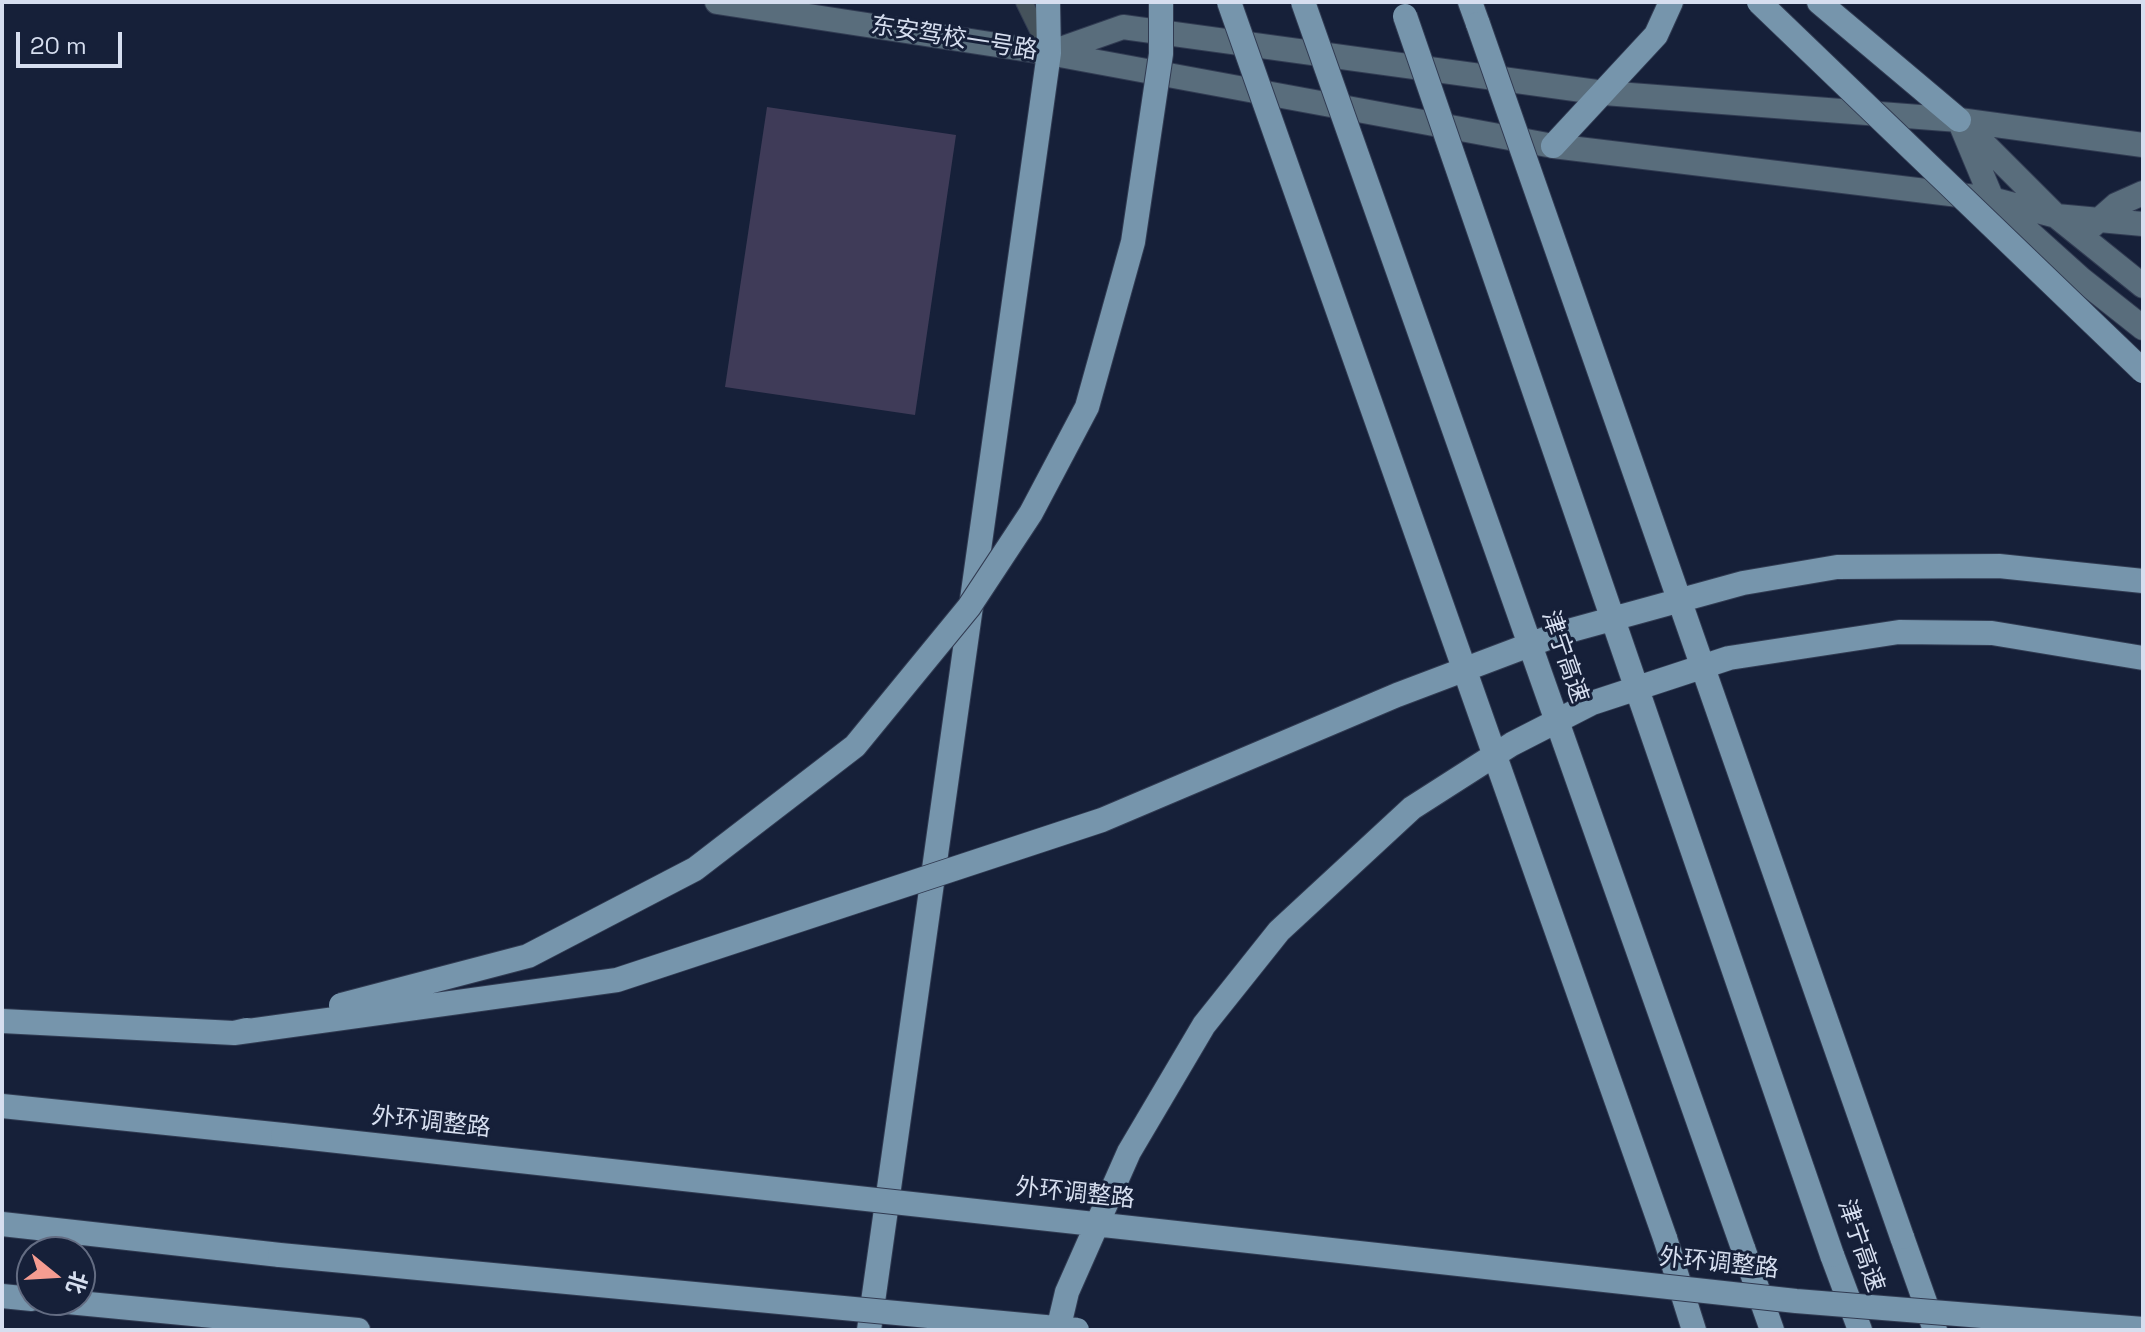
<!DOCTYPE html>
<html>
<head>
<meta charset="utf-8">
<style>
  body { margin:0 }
  #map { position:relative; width:2145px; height:1332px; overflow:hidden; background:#162039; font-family:"Space Grotesk","Noto Sans SC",sans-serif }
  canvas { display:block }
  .frame { position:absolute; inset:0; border:4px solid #d6deef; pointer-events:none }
  .north { position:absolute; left:16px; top:1236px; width:80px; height:80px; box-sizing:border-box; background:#162039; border:2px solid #636c82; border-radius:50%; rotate:108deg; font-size:22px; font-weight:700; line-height:32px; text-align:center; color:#d6deef }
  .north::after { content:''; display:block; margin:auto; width:28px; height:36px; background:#f59c91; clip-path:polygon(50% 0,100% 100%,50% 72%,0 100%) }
  .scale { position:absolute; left:16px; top:32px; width:106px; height:36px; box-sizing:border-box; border:4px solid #d6deef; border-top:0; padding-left:10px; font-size:24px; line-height:28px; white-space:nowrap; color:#d6deef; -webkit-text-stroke:6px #162039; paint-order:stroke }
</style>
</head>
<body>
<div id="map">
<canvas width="2145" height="1332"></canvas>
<div class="frame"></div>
<div class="north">北</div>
<div class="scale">20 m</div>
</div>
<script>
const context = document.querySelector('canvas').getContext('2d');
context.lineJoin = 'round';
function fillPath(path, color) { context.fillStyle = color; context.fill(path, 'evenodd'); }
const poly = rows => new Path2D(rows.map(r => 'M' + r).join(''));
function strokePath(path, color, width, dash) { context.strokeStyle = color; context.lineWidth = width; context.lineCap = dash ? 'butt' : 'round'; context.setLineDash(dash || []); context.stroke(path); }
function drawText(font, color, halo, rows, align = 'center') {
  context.font = font + ' "Space Grotesk","Noto Sans SC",sans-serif'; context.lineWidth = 6; context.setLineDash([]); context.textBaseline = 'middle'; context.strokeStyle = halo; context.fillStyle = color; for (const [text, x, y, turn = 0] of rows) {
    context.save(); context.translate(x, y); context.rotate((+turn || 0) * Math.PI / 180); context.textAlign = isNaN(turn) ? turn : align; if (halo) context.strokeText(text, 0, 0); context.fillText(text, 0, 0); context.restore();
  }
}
fillPath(poly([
  [767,107,956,135,915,415,725,387]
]), '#3f3b58');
const lane = poly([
  [1024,2,1046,47]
]);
const secondary = poly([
  [717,2,1049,53,1553,146,1992,199,2056,216,2143,224],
  [1052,52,1123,27,1604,93,1959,120,2143,145],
  [1959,120,1992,199,2081,279,2143,328],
  [1967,127,2056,216,2143,286],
  [2092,226,2116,205,2143,193]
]);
const highway = poly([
  [1470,2,1478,24],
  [1819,2,1959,120],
  [1553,146,1656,35,1671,2],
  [2,1106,283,1135],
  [2,1224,280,1255],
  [1902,1237,1935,1330],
  [1665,1238,1694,1330],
  [1743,1248,1772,1330],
  [1832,1255,1860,1330],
  [2,1296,32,1299],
  [47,1300,358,1330],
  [869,1330,1049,53,1048,2]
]);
strokePath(lane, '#313b52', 18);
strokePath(secondary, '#313b52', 26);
strokePath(highway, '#313b52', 26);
strokePath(lane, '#45525b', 16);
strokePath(secondary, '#596d7c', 24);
strokePath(highway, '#7695ac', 24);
const highwayBridge = poly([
  [1229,2,1665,1238],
  [1303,2,1743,1248],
  [1759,2,2143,371],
  [1405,16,1832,1255],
  [1478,24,1902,1237],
  [341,1005,528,956,695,869,855,746,969,607,1031,513,1087,407,1133,242,1161,54,1161,2],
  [2,1021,234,1033,247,1030],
  [234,1033,617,980,1102,820,1397,695,1561,633,1743,583,1837,567,1999,566,2143,581],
  [283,1135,1796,1301,2143,1329],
  [280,1255,1077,1330],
  [1058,1330,1067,1292,1129,1152,1204,1025,1279,931,1412,808,1512,744,1592,703,1729,658,1899,632,1992,633,2143,658]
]);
strokePath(highwayBridge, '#313b52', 26, []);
strokePath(highwayBridge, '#7695ac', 24);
drawText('24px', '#d6deef', '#162039', [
  ["东安驾校一号路",954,39,9],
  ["津宁高速",1564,657,71],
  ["外环调整路",431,1123,6],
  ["外环调整路",1075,1194,6],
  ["津宁高速",1860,1246,71],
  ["外环调整路",1719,1264,6]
]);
</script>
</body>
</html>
